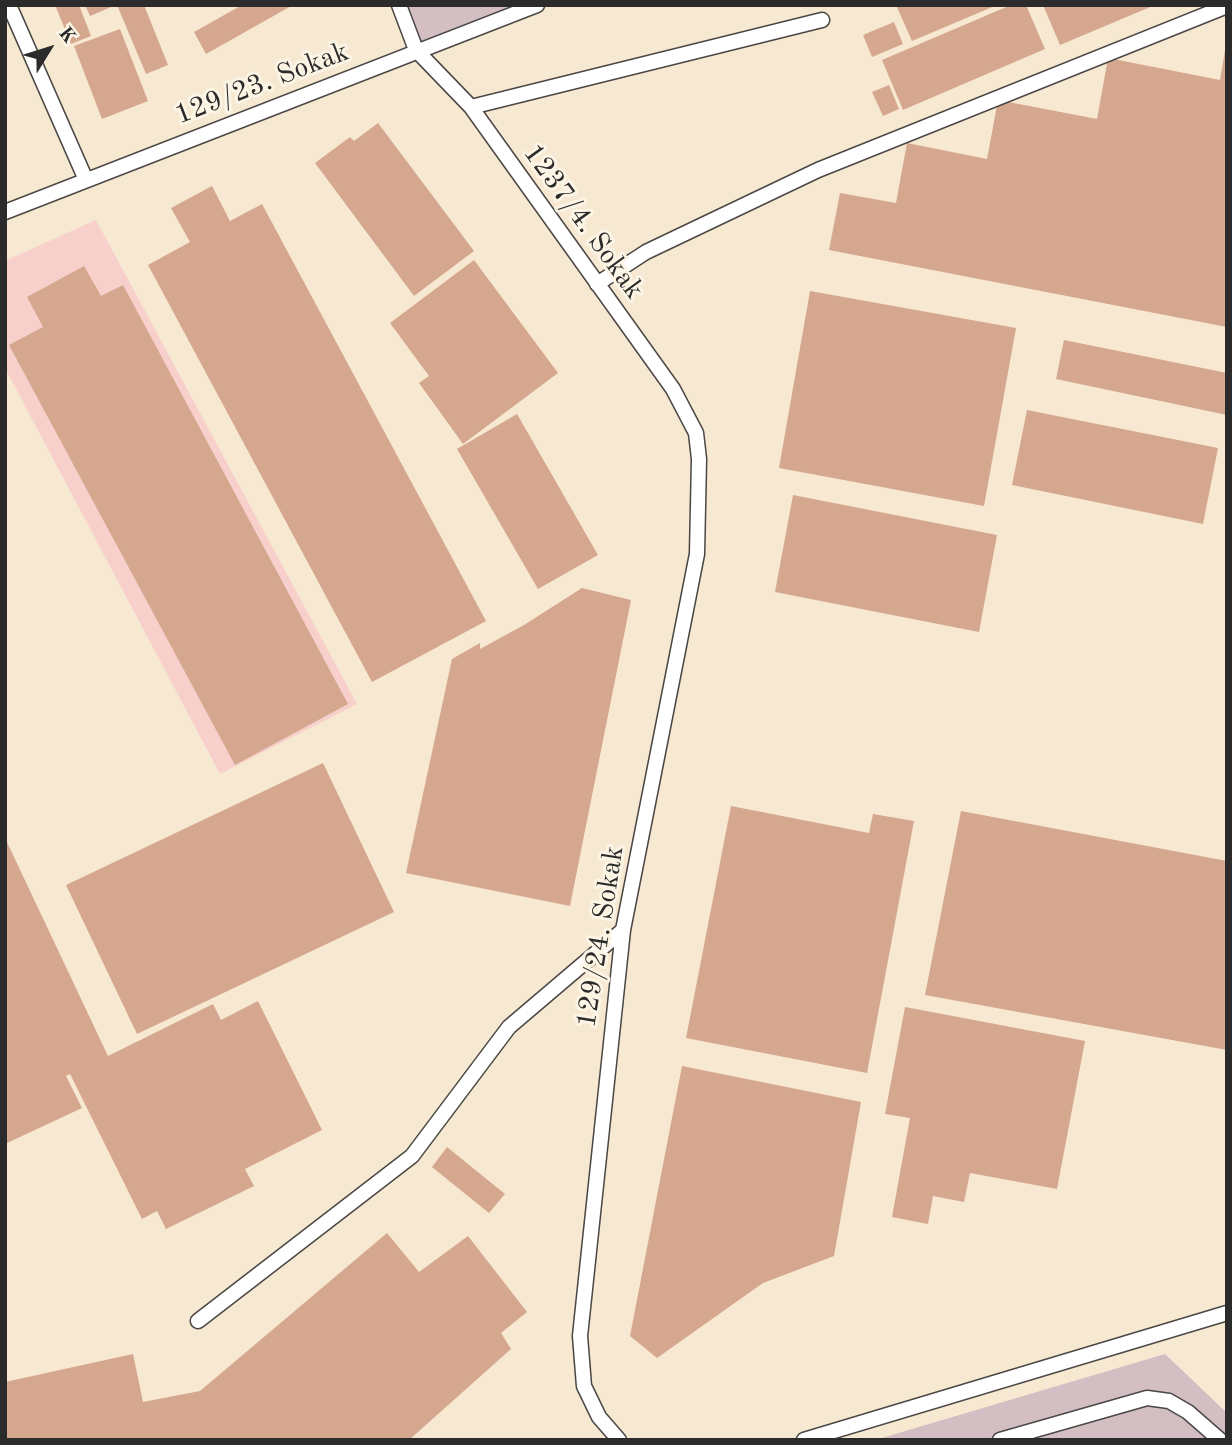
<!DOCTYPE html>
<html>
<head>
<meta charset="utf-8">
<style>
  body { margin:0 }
  #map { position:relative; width:1232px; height:1445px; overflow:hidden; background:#f7e8d1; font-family:"Old Standard TT",serif }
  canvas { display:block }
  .frame { position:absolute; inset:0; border:7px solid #2b2b2b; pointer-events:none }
  .north { position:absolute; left:14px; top:14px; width:70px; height:70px; -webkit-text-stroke:5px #fcf5e5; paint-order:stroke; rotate:52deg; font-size:19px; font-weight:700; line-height:28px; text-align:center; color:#2b2b2b }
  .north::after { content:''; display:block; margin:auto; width:24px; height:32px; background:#2b2b2b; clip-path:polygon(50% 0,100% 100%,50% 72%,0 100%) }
</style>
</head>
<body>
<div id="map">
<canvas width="1232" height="1445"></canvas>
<div class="frame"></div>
<div class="north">K</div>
</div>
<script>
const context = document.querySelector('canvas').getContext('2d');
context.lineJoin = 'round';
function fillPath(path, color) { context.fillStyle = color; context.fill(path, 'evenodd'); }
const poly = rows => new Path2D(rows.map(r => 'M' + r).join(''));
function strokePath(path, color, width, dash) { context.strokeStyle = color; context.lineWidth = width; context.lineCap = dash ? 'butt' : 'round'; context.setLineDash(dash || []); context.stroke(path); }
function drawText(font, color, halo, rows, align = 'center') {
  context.font = font + ' "Old Standard TT",serif'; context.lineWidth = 6; context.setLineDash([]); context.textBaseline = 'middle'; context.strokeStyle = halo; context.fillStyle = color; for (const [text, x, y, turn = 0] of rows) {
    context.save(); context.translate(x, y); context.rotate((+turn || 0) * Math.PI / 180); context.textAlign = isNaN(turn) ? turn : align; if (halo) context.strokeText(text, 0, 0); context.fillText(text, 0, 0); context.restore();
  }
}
fillPath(poly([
  [96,220,357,704,220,774,5,368,5,261]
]), '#f7d0cc');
fillPath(poly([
  [399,5,527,5,416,50],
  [1165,1354,1227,1413,1227,1440,875,1440]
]), '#d2bec3');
fillPath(poly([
  [55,5,79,5,91,36,71,44],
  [85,5,116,5,90,16],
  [117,5,144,5,168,65,146,74],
  [242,5,293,5,206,54,194,32],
  [896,5,997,5,912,41],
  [1011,5,1026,5,1045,49,903,110,882,60],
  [1043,5,1155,5,1060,45],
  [894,22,903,44,872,57,863,35],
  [120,29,148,101,102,119,74,46],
  [1225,50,1227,327,829,250,840,193,896,203,907,143,987,159,998,100,1097,119,1108,58,1220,80],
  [889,85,899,109,883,116,872,92],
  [378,123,474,251,414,296,315,163,350,137,354,141],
  [212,186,230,221,262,204,486,621,372,682,148,265,190,242,171,208],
  [474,260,558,373,463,444,419,383,429,376,390,323],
  [84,266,101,296,123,285,348,704,235,765,9,345,43,327,27,297],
  [810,291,1016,328,984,506,779,468],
  [1064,340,1227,373,1227,415,1056,379],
  [1027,410,1218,448,1203,524,1012,485],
  [517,414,598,555,538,589,457,449],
  [793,495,997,535,979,632,775,592],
  [582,588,631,600,570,906,406,873,452,659,480,643,480,649,524,625],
  [323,763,394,912,137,1034,66,885],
  [731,806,869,833,873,814,914,821,867,1073,686,1038],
  [961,811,1227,861,1227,1050,925,995],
  [5,838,108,1056,213,1004,221,1020,258,1001,322,1130,245,1169,254,1186,166,1229,157,1211,142,1219,70,1074,66,1076,82,1108,5,1144],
  [905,1007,1085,1041,1057,1189,970,1173,964,1202,933,1196,928,1224,892,1217,910,1118,885,1114],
  [682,1066,861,1102,834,1256,763,1283,657,1358,630,1336],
  [447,1147,505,1194,489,1213,432,1167],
  [387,1233,419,1272,468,1236,527,1312,501,1333,511,1349,409,1440,5,1440,5,1382,133,1354,143,1402,200,1391]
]), '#d5a78f');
const service = poly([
  [9,5,86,180],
  [399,5,416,50,471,107,673,389,696,433,699,459,697,554,623,930,580,1336,584,1386,599,1417,619,1440],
  [471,107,822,20],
  [5,212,537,5],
  [597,284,646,252,818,170,1227,6],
  [198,1321,412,1156,509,1027,623,930],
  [804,1440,1227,1313],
  [1000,1440,1147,1398,1169,1401,1188,1412,1220,1440]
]);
strokePath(service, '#4a4744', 17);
strokePath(service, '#fff', 14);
drawText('28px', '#2b2b2b', '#fcf5e5', [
  ["129/23. Sokak",262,84,-21],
  ["1237/4. Sokak",583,222,54],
  ["129/24. Sokak",601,937,-81]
]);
</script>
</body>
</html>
